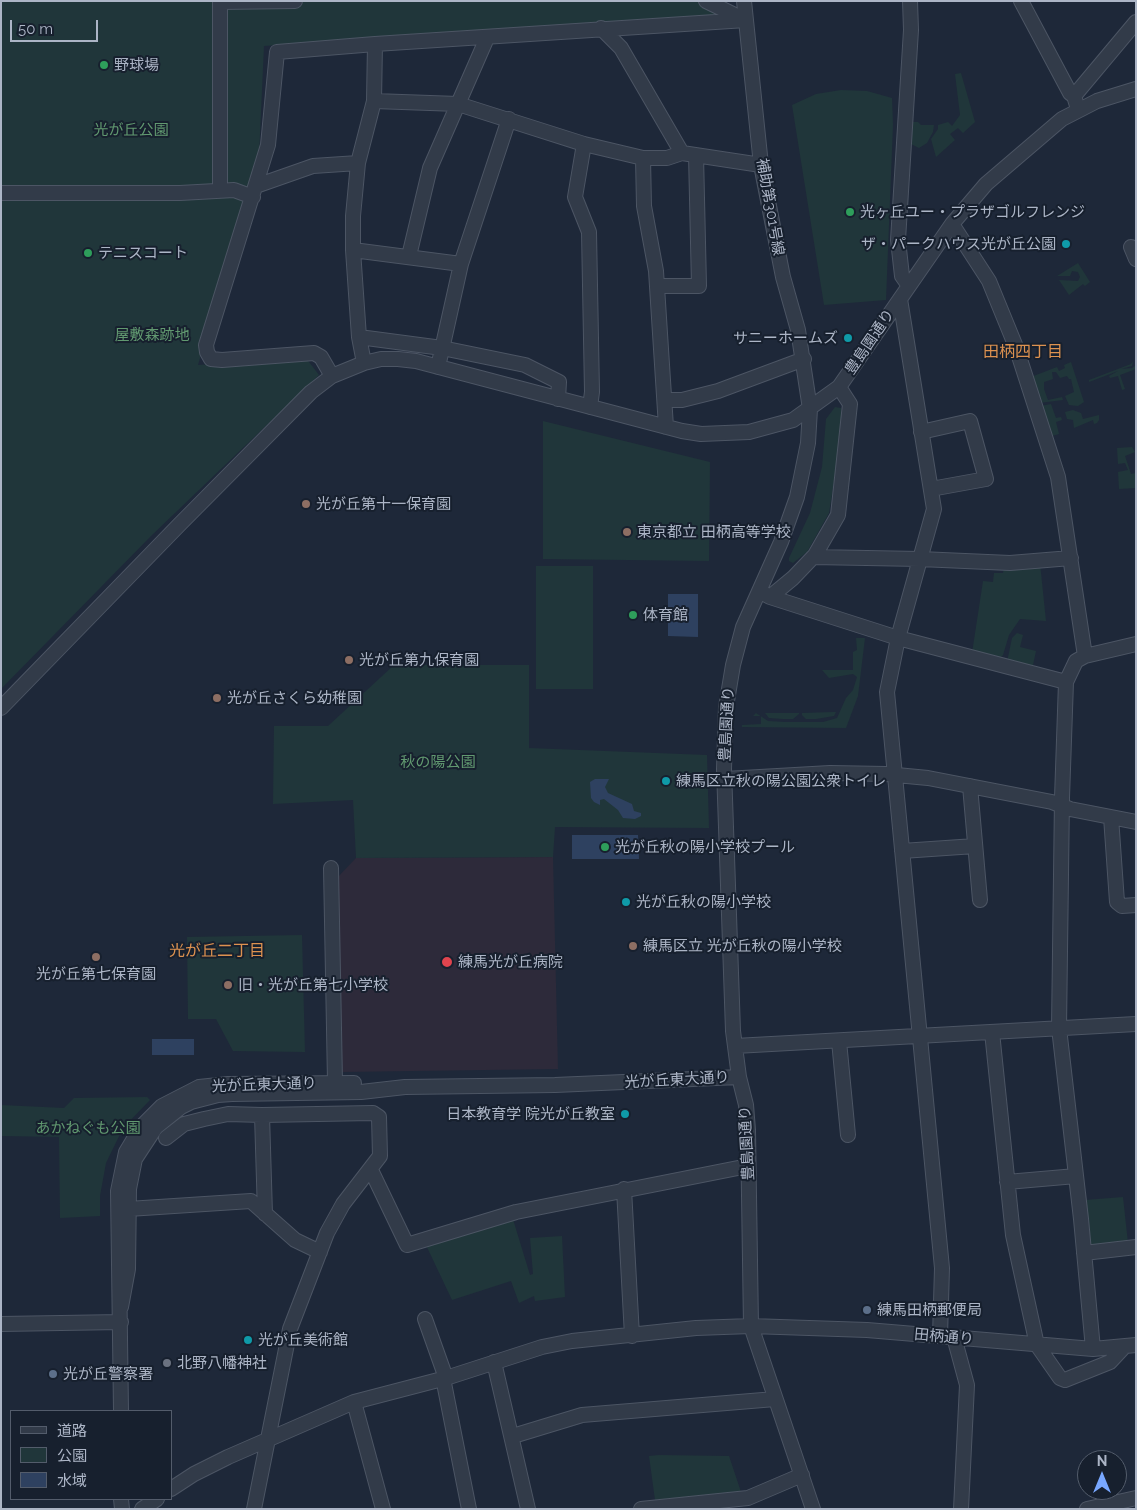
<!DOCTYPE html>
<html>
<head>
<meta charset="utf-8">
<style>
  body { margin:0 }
  #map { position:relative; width:1137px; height:1510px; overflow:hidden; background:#1e2839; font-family:Raleway,"Noto Sans JP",sans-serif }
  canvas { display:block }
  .frame { position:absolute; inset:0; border:2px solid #acb5c6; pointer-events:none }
  .legend { position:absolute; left:10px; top:1410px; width:162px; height:90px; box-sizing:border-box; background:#17202e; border:1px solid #535c6b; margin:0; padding:6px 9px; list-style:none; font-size:15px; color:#acb5c6 }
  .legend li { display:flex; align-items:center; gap:10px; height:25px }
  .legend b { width:25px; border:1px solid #535c6b }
  .north { position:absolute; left:1077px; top:1450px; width:50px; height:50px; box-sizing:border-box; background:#17202e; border:1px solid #535c6b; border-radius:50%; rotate:0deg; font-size:14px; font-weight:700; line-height:20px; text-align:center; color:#acb5c6 }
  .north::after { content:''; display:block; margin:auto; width:18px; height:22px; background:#78a7ff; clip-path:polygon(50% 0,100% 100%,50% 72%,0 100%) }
  .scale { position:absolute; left:10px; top:20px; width:88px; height:22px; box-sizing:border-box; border:2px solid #acb5c6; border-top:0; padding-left:6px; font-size:15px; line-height:18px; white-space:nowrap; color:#acb5c6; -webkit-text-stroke:4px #17202e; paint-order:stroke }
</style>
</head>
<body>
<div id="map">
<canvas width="1137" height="1510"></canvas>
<div class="frame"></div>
<ul class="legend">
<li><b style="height:6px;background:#323b49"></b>道路</li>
<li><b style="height:14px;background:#20363a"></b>公園</li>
<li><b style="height:14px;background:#2e4160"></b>水域</li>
</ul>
<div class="north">N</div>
<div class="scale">50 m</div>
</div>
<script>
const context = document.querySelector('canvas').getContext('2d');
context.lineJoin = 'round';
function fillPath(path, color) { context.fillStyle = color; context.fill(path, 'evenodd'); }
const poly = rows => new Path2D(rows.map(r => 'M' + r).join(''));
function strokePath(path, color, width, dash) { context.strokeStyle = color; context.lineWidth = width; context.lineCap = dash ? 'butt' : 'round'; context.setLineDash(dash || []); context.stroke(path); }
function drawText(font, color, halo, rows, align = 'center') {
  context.font = font + ' Raleway,"Noto Sans JP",sans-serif'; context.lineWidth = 4; context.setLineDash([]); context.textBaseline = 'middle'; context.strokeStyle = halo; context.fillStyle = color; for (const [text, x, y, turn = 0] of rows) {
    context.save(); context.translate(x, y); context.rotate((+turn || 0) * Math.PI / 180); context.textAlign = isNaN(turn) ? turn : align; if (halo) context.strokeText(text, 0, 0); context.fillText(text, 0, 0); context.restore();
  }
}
fillPath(poly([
  [553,857,558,1069,342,1072,336,879,356,858]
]), '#2d2a3a');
fillPath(poly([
  [1,1,719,1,714,17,264,46,259,156,198,365,306,358,319,375,151,536,1,689],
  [961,73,975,122,963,133,958,128,950,134,955,140,936,157,931,139,938,129,938,125,948,122,952,126,960,115,955,74],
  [841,90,867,91,892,98,893,125,886,300,824,305,792,105,816,94],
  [911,122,918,122,921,125,934,125,933,132,927,143,919,148,909,143],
  [1078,263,1090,282,1085,286,1083,284,1069,295,1059,280,1078,281,1080,277,1078,272,1072,271,1070,276,1057,276],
  [1133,361,1132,366,1121,369,1132,368,1136,365,1136,369,1120,375,1125,389,1122,390,1118,376,1110,378,1109,376,1118,371,1089,382,1089,380,1131,364],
  [1071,362,1084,402,1078,406,1069,405,1065,396,1074,392,1071,379,1069,379,1067,376,1060,378,1056,372,1052,372,1053,379,1044,382,1044,389,1048,400,1062,397,1063,400,1039,403,1031,377,1057,367,1059,371,1065,368,1064,365],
  [1051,404,1056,418,1061,417,1062,420,1056,422,1059,434,1049,437,1040,406],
  [835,407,841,408,842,431,829,513,807,552,793,563,789,561,789,558,810,513,822,467,826,419],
  [1073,410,1081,413,1083,419,1099,415,1099,420,1097,423,1094,424,1093,420,1074,428,1073,420,1067,419,1065,412],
  [543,421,710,462,709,561,543,559],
  [1132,447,1135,452,1125,456,1131,474,1136,473,1136,488,1119,489,1118,472,1128,470,1125,463,1118,464,1117,448],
  [1040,563,1046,621,1020,619,1009,635,1003,655,998,660,972,653,983,581,993,582,994,573,1003,573,1004,567],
  [536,566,593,566,593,689,536,689],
  [1017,633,1023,635,1020,647,1036,651,1032,670,1007,662,1012,638],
  [856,638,865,638,858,696,846,728,742,727,742,725,761,724,761,716,753,716,756,713,768,721,785,722,823,722,837,718,846,698,853,690,857,677,853,674,829,678,822,670,853,670,853,652,857,650],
  [394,665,529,665,529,748,707,755,709,828,555,827,553,857,356,858,353,800,273,804,274,726,328,726],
  [833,712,836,712,834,716,816,719,806,719,802,715,802,713],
  [765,713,799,713,799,714,793,719,783,719,769,718],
  [302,935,305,1052,233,1051,216,1019,188,1019,187,937],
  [147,1097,150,1100,123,1128,106,1163,100,1196,100,1216,60,1218,59,1137,1,1136,1,1105,64,1108,74,1098],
  [1123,1197,1128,1243,1094,1247,1089,1242,1085,1200],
  [512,1216,530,1275,533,1274,530,1238,562,1236,565,1297,535,1301,534,1296,519,1303,511,1281,452,1300,425,1243],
  [659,1455,729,1456,741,1492,655,1500,649,1456]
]), '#20363a');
fillPath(poly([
  [668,594,698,594,698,637,668,636],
  [595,779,609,779,605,787,608,793,632,804,634,811,641,813,641,816,635,819,623,818,618,810,604,799,600,800,600,805,594,802,591,798,590,782],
  [572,835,638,835,639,859,572,859],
  [152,1039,194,1039,194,1055,152,1055]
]), '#2e4160');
const minor = poly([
  [706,1,745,20],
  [744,1,761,165,783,277,798,330,810,409,808,443,797,497,781,542,743,627,733,665,726,707,724,769,733,1031,739,1077,746,1105,748,1130,751,1326,813,1509],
  [1021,1,1070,93,1074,96,1078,109],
  [220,2,295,1],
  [601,28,621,48,682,153],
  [1074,96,1136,22],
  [374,101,458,104,584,144,643,158,667,158,682,153,761,165],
  [584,144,575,197,589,232,592,392,590,407],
  [643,158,644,206,656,271,666,427],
  [256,186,313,166,358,163],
  [220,190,220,1],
  [1,193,180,193,234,190,253,197],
  [952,224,989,281,1016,347,1058,477,1085,656],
  [1131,247,1136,259],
  [353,250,461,264],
  [409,256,430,168,487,38],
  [657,286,699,286,696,155],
  [909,286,902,276,898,240,911,30,910,1],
  [900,299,934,509,898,638,887,692,942,1268,940,1336],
  [359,337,442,348,525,365,559,382,558,399],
  [364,363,359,337,353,250,353,216,358,163,374,101,375,44],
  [438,367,461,264,509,119],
  [332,376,321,357,314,353,222,360,211,359,207,352,206,345,268,145,277,52,375,44,746,20],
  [665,400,682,400,718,391,804,359],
  [921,432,970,421,986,479,931,489],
  [813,557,920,559,1010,563,1071,558],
  [759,591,770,597,898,638,1066,682],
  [770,597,793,578,815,555,838,515,850,404,839,387],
  [1,708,179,525,311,392,332,376,364,363,381,359,398,359,416,361,682,431,701,434,749,432,793,420,839,387,952,224,986,184,1062,119,1097,101,1136,89],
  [725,779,830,773,886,774,928,778,1052,802,1070,809,1136,822],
  [970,786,980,900],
  [1111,817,1117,902,1122,906,1136,905],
  [902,851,975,846],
  [331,868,335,1082],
  [992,1032,1013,1235,1037,1345,1060,1378,1065,1380,1110,1362,1124,1347],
  [839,1041,848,1135],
  [735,1046,1136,1024],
  [166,1138,184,1124,204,1119,228,1114,262,1115],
  [371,1170,407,1245,516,1212,748,1166],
  [1007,1182,1076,1176],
  [624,1189,632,1336],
  [128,1209,251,1201,295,1240,320,1252],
  [1084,1253,1136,1247],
  [121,1307,128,1269,129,1189,135,1159,156,1127,181,1107,191,1102,218,1095,232,1094,361,1092,405,1087,555,1085,739,1077],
  [425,1319,446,1378],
  [1,1324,121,1322],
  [954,1337,967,1385,961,1509],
  [1093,1349,1081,1219,1059,1028,1062,798,1066,682,1076,661,1085,656,1136,644],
  [494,1362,528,1509],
  [443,1378,469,1509],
  [354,1402,383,1509],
  [121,1411,118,1191,126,1152,141,1127,162,1106,199,1087,228,1084,354,1083],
  [513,1436,582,1415,775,1399],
  [171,1489,194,1474,228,1457,354,1402,446,1378,542,1347,572,1341,696,1328,751,1326,867,1330,1093,1349,1136,1345],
  [121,1499,122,1509],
  [142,1509,157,1499],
  [254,1509,290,1329,327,1233,343,1204,380,1156,379,1117,373,1113,262,1115,265,1214],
  [641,1509,748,1498,802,1475],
  [1087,1509,1136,1498]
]);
strokePath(minor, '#4c5564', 16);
strokePath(minor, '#323b49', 14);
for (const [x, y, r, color] of [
  [104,65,5,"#2e9e5b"],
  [850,212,5,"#2e9e5b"],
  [1066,244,5,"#0f9aa8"],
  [88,253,5,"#2e9e5b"],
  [848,338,5,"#0f9aa8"],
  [306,504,5,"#8d6e63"],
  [627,532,5,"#8d6e63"],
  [633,615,5,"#2e9e5b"],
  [349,660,5,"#8d6e63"],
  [217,698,5,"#8d6e63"],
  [666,781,5,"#0f9aa8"],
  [605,847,5,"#2e9e5b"],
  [626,902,5,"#0f9aa8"],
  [633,946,5,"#8d6e63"],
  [96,957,5,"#8d6e63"],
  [447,962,6,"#e0444e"],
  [228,985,5,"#8d6e63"],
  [625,1114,5,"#0f9aa8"],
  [867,1310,5,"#5c6f8a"],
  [248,1340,5,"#0f9aa8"],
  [167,1363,5,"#6b7280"],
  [53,1374,5,"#5c6f8a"]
]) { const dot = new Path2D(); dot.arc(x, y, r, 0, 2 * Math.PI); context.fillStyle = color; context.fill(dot); strokePath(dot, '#17202e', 2); }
drawText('15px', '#acb5c6', '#17202e', [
  ["野球場",114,65],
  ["光ヶ丘ユー・プラザゴルフレンジ",860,212],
  ["ザ・パークハウス光が丘公園",1056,244,"right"],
  ["テニスコート",98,253],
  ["サニーホームズ",838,338,"right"],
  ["光が丘第十一保育園",316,504],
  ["東京都立 田柄高等学校",637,532],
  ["体育館",643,615],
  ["光が丘第九保育園",359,660],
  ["光が丘さくら幼稚園",227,698],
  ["練馬区立秋の陽公園公衆トイレ",676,781],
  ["光が丘秋の陽小学校プール",615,847],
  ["光が丘秋の陽小学校",636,902],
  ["練馬区立 光が丘秋の陽小学校",643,946],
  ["練馬光が丘病院",458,962],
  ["光が丘第七保育園",96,974,"center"],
  ["旧・光が丘第七小学校",238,985],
  ["日本教育学 院光が丘教室",615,1114,"right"],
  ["練馬田柄郵便局",877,1310],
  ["光が丘美術館",258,1340],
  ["北野八幡神社",177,1363],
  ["光が丘警察署",63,1374]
], 'left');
drawText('15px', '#619970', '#17202e', [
  ["光が丘公園",131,130],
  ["屋敷森跡地",152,335],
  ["秋の陽公園",438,762],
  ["あかねぐも公園",88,1128]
]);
drawText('15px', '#acb5c6', '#17202e', [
  ["補助第301号線",770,207,80],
  ["豊島園通り",870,342,-56],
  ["豊島園通り",727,724,-87],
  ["光が丘東大通り",677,1080,-3],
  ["光が丘東大通り",264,1085,-2],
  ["豊島園通り",747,1143,-93],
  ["田柄通り",944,1337,5]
]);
drawText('16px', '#dd9250', '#17202e', [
  ["田柄四丁目",1023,352],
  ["光が丘二丁目",217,951]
]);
</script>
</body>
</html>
